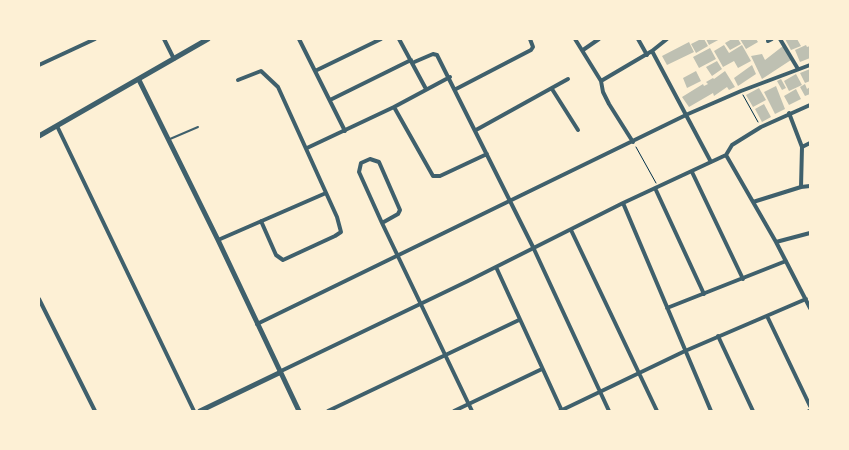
<!DOCTYPE html>
<html>
<head>
<meta charset="utf-8">
<style>
  body { margin:0 }
  #map { position:relative; width:849px; height:450px; overflow:hidden; background:#fdf0d5; font-family:Barlow,sans-serif }
  canvas { display:block }
  .frame { position:absolute; inset:0; border:40px solid #fdf0d5; pointer-events:none }
</style>
</head>
<body>
<div id="map">
<canvas width="849" height="450"></canvas>
<div class="frame"></div>
</div>
<script>
const context = document.querySelector('canvas').getContext('2d');
context.lineJoin = 'round';
function fillPath(path, color) { context.fillStyle = color; context.fill(path, 'evenodd'); }
const poly = rows => new Path2D(rows.map(r => 'M' + r).join(''));
function strokePath(path, color, width, dash) { context.strokeStyle = color; context.lineWidth = width; context.lineCap = dash ? 'butt' : 'round'; context.setLineDash(dash || []); context.stroke(path); }
fillPath(poly([
  [701,39,704,39,708,46,696,53,691,44],
  [706,39,720,39,709,45],
  [732,39,738,39,741,44,730,50,725,43],
  [740,39,756,39,758,42,746,49],
  [785,39,797,39,801,46,791,50],
  [689,42,694,52,667,65,662,56],
  [724,45,729,53,742,45,751,61,738,68,734,61,723,67,714,51],
  [806,45,807,47,810,46,810,58,800,62,795,50],
  [783,46,791,60,762,79,751,56,762,54,765,60],
  [710,48,716,59,699,68,693,57],
  [717,61,722,69,712,76,706,67],
  [752,65,756,74,738,86,734,78],
  [810,69,810,81,805,83,800,73],
  [696,71,701,81,687,88,683,78],
  [725,71,735,87,729,90,727,87,714,96,713,93,689,107,682,97,703,84,704,86,708,84,706,82,713,78,714,79],
  [796,74,802,85,789,91,784,81],
  [781,79,786,88,782,90,777,81],
  [805,84,807,89,810,87,810,94,805,96,800,87],
  [776,86,785,109,775,114,764,92],
  [759,88,766,100,753,107,746,95],
  [796,89,801,99,789,105,784,96],
  [764,104,771,117,762,122,755,109]
]), '#bec0b2');
strokePath(poly([
  [743,95,758,122],
  [636,147,656,183]
]), '#003049', 1);
strokePath(poly([
  [170,139,198,127]
]), '#3f606c', 2);
strokePath(poly([
  [164,39,174,59],
  [299,39,345,131],
  [399,39,426,89],
  [575,39,601,81,603,92,609,104,633,142],
  [638,39,647,55],
  [780,39,798,69],
  [768,41,772,39],
  [583,50,599,39],
  [652,51,711,162],
  [412,63,433,54,437,55,533,247,609,411],
  [39,65,95,39],
  [315,71,381,39],
  [238,80,261,71,278,87,337,217,341,232,335,236,283,260,276,255,261,221],
  [601,81,652,51,667,39],
  [456,89,531,50,533,47,530,39],
  [552,89,578,130],
  [330,100,411,60],
  [394,107,433,176,440,176,487,154],
  [789,113,802,147,801,187],
  [57,126,194,411],
  [476,130,568,79],
  [802,147,810,143],
  [307,148,394,107,450,77],
  [726,155,776,242,810,308],
  [692,172,743,279],
  [655,188,704,294],
  [753,202,801,187,810,186],
  [623,203,711,411],
  [382,223,398,214,400,210,379,162,370,159,361,163,359,172,382,223,472,411],
  [571,230,657,411],
  [218,240,326,193],
  [776,242,810,233],
  [496,267,562,411],
  [39,299,95,411],
  [667,308,786,261],
  [767,316,810,406],
  [257,324,688,114,741,91,810,65],
  [718,336,753,411],
  [279,372,468,281,623,203,726,155,732,145,761,127,810,105],
  [328,411,519,320],
  [454,411,542,369],
  [560,411,685,351,806,299],
  [809,411,810,411]
]), '#3f606c', 4);
strokePath(poly([
  [139,80,218,240,299,411],
  [39,136,208,39],
  [200,411,279,373]
]), '#3f606c', 5);
</script>
</body>
</html>
